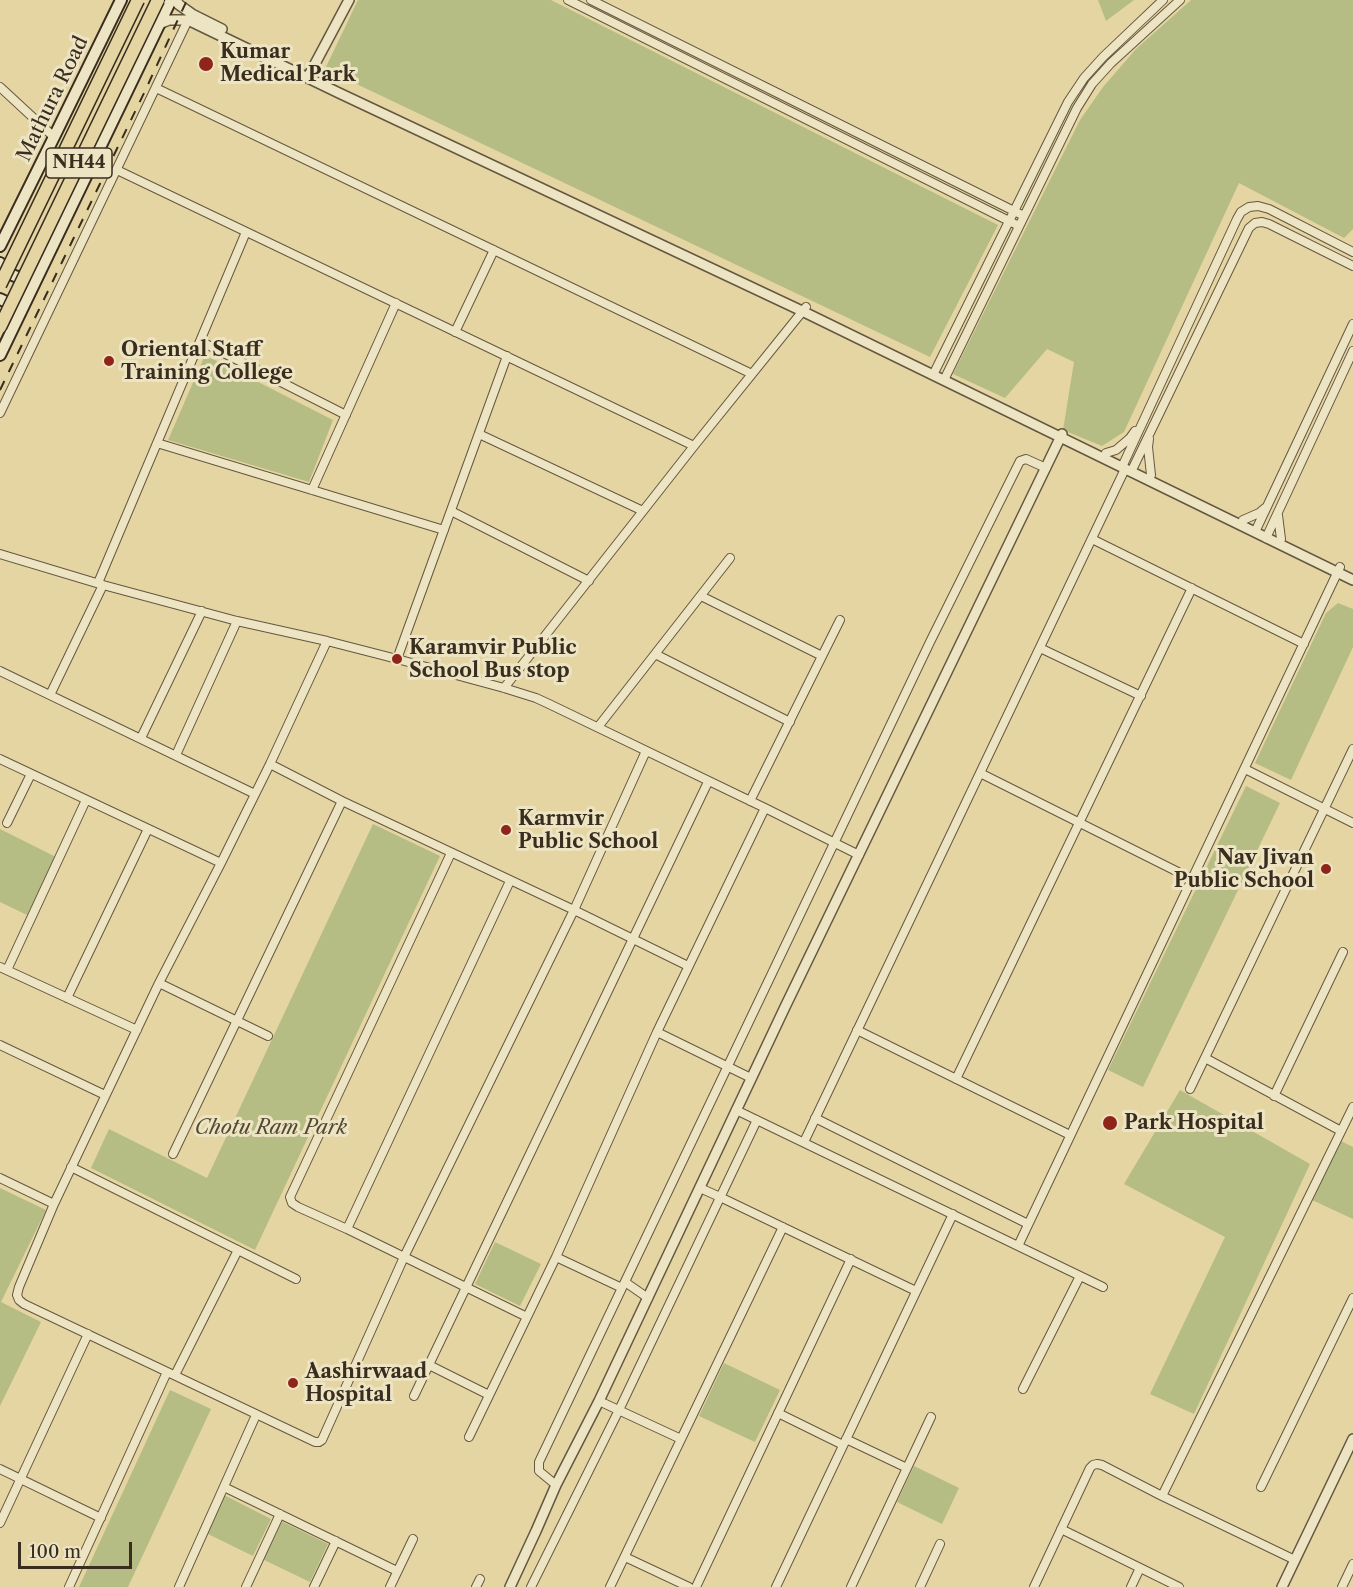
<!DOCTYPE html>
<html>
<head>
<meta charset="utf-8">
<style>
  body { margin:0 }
  #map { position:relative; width:1353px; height:1587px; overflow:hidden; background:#e4d5a3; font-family:"Libre Caslon Text",serif }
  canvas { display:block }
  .scale { position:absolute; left:18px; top:1542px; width:114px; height:27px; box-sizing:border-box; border:3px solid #392d1f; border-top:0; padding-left:8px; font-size:18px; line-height:21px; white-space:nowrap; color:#392d1f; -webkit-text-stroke:4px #ede4c3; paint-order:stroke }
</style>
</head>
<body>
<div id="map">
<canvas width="1353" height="1587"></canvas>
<div class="scale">100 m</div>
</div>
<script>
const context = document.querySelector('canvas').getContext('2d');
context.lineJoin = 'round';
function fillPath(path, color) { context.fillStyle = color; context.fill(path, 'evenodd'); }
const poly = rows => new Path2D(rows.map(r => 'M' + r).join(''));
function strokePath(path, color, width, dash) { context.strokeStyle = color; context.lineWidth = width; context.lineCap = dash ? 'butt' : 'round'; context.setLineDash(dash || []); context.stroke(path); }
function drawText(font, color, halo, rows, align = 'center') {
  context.font = font + ' "Libre Caslon Text",serif'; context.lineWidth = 6; context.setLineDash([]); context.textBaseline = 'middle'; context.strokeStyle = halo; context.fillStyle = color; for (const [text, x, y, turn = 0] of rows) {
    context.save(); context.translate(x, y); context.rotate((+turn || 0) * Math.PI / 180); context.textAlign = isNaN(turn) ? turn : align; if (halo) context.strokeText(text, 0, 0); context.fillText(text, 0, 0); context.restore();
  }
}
fillPath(poly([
  [358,0,551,0,998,225,930,357,325,69],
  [1098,0,1134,0,1106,21],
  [1191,0,1353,0,1353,229,1344,238,1239,183,1124,432,1102,446,1063,430,1074,362,1047,349,1005,398,953,374,1080,120,1103,87,1136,49],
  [205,355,333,420,309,482,168,440],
  [1338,603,1353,609,1353,647,1291,780,1255,763,1326,613],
  [1246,786,1280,803,1143,1087,1108,1070],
  [373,824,440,856,255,1250,91,1168,109,1129,207,1178],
  [0,829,56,857,27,915,0,902],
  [1180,1090,1310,1164,1194,1414,1150,1394,1225,1237,1124,1184],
  [1341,1141,1353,1147,1353,1219,1312,1200],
  [0,1188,46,1210,1,1302,41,1322,0,1406],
  [495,1242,541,1264,520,1306,475,1284],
  [724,1363,780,1390,755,1442,699,1416],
  [170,1390,211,1409,128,1587,79,1587],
  [914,1466,959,1488,942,1524,897,1502],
  [224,1495,271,1519,253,1556,206,1533],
  [281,1521,328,1544,310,1582,262,1559]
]), '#b5bd84');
const minor = poly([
  [568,0,1019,226],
  [591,0,1024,216],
  [0,87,54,137],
  [156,88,752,374],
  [117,170,694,446],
  [455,332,494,250],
  [200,341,346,415],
  [933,375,1068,102,1084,78,1103,57,1163,0],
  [944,380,1077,108,1092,84,1111,63,1180,0],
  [0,413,188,20],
  [479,434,643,511],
  [1149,439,1148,447,1151,475],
  [157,443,444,530],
  [1106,453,1116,450,1130,438,1135,431],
  [1122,467,1237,219,1241,212,1249,207,1258,206,1269,209,1353,252],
  [1131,472,1249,228,1255,223,1262,222,1269,224,1353,266],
  [312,490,396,303],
  [451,511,589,581],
  [1278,515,1281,539],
  [1243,520,1259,513,1265,508],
  [1255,532,1353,324],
  [1266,538,1353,351],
  [1092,539,1304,644],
  [0,554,103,585,237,621,327,641,397,659,504,688,536,698,549,704,765,808,859,855],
  [98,583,246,232],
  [701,596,822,656],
  [327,641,270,764,221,863,159,983,54,1204,19,1287,17,1295,19,1300,24,1304,315,1442,319,1442,322,1440,404,1257,574,910,646,751],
  [1040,648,1141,696],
  [655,654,790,722],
  [397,659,507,356],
  [0,671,255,794],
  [504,688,694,446,806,307],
  [50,695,103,585],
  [598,727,730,558],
  [141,738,202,611],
  [176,755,237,621],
  [0,759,221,863],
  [270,764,342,801,574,910,688,966],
  [1245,769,1353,823],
  [980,773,1192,879],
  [750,801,840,620],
  [7,823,31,774],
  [451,853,290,1197,292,1203,298,1207,347,1229,527,1317],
  [0,967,137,1030],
  [7,970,86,800],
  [159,983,268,1036],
  [67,998,148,829],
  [857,1030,1070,1135],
  [657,1032,751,1078],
  [0,1045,105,1095],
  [1205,1058,1341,1131],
  [956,1079,1192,588],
  [1190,1089,1353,749],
  [1274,1096,1343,952],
  [736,1110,1018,1246,1340,567],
  [815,1118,1028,1224],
  [804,1142,1125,469],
  [173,1154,342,801],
  [71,1167,296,1279],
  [0,1178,54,1204],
  [700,1188,720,1197,916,1291],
  [347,1229,510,881],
  [1018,1246,1103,1287],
  [556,1257,622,1288],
  [625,1282,648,1298],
  [429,1365,489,1395],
  [175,1375,238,1250],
  [1023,1389,1080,1276],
  [414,1396,708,782],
  [599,1401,681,1439],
  [778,1413,843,1445],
  [469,1437,556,1257,657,1032,765,808],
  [846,1439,907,1468],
  [0,1469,101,1518],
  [556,1485,539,1471,539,1462,930,642,1020,461,1026,459,1046,468],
  [224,1487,397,1571],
  [1261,1487,1353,1298],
  [1162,1496,1353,1107],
  [0,1523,88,1334],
  [1061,1529,1179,1587],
  [625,1557,689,1587],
  [69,1587,167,1372],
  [179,1587,256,1415],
  [246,1587,280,1514],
  [314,1587,336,1541],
  [390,1587,413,1539],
  [476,1587,480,1579],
  [531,1587,619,1410,757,1120],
  [610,1587,783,1227],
  [696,1587,851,1259],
  [776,1587,953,1214],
  [851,1587,931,1417],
  [920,1587,940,1544],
  [1034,1587,1090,1468,1093,1465,1097,1464,1102,1465,1162,1496,1295,1560],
  [1131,1587,1140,1568],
  [1342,1587,1353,1564]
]);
const tertiary = poly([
  [177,0,178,4,192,14,222,29],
  [159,24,169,20,188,20,339,93,802,311,1353,580],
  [308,77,349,0],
  [510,1587,536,1531,556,1485,599,1401,785,1007,1062,434],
  [1282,1587,1353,1439]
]);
const secondary = poly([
  [0,246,54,137,121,0],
  [0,263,6,272,17,277,31,276],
  [0,299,19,308],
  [0,355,171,0]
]);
strokePath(minor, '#645740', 10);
strokePath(tertiary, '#645740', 12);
strokePath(secondary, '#392d1f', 14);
strokePath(minor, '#ede4c3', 8);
strokePath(tertiary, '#ede4c3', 9);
strokePath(secondary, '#ede4c3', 10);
strokePath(poly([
  [0,390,145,91,187,0]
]), '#392d1f', 2, [10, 10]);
const trunkBridge = poly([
  [0,285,138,0],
  [0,327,158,0]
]);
strokePath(trunkBridge, '#392d1f', 15, []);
strokePath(trunkBridge, '#e4d5a3', 12);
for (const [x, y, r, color] of [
  [206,64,8,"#8f2418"],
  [109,361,6,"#8f2418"],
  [397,659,6,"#8f2418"],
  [506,830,6,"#8f2418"],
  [1326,869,6,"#8f2418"],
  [1110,1123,8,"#8f2418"],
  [293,1383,6,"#8f2418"]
]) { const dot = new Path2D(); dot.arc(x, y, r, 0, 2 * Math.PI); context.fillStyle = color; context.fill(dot); strokePath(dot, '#ede4c3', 2); }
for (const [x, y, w] of [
  [79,163,66]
]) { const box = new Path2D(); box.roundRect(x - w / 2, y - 15, w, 30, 4.5); context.fillStyle = '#ede4c3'; context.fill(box); strokePath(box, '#392d1f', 1.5); }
drawText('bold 18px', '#392d1f', null, [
  ["NH44",79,163]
]);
drawText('bold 20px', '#392d1f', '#ede4c3', [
  ["Kumar",220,52],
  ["Medical Park",220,75],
  ["Oriental Staff",121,350],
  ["Training College",121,373],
  ["Karamvir Public",409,648],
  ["School Bus stop",409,671],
  ["Karmvir",518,819],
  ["Public School",518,842],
  ["Nav Jivan",1314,858,"right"],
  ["Public School",1314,881,"right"],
  ["Park Hospital",1124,1123],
  ["Aashirwaad",305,1372],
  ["Hospital",305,1395]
], 'left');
drawText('20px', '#392d1f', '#ede4c3', [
  ["Mathura Road",53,99,-64]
]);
drawText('italic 20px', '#524a33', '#ede4c3', [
  ["Chotu Ram Park",271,1128]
]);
</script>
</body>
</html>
